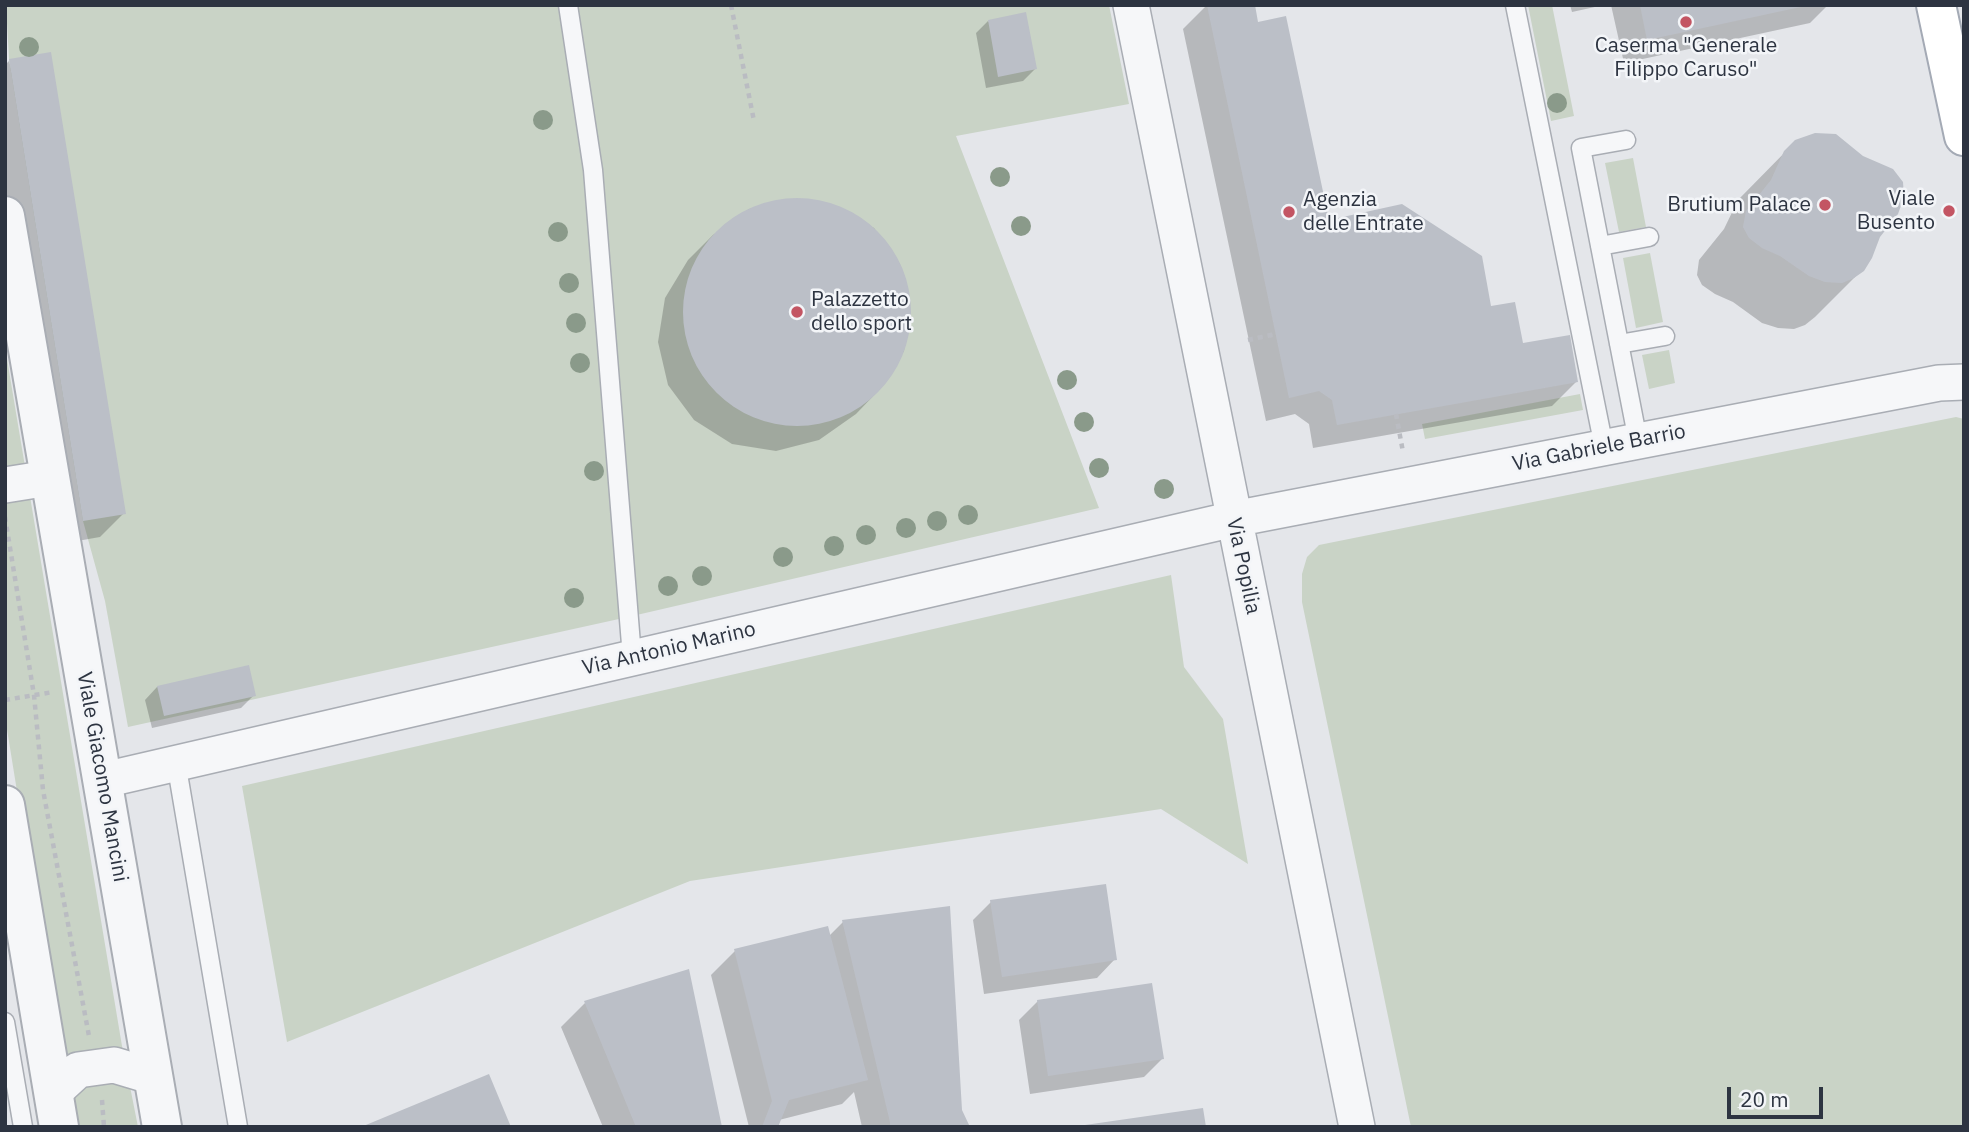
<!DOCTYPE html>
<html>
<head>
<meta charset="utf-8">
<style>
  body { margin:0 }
  #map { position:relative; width:1969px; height:1132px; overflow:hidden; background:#e4e6ea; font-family:"IBM Plex Sans",sans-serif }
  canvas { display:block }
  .frame { position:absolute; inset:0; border:7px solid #2d3441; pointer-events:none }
  .scale { position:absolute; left:1727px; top:1087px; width:96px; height:32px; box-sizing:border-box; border:4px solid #2d3441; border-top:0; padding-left:9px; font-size:21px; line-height:24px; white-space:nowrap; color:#2d3441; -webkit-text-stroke:5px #f3f5f8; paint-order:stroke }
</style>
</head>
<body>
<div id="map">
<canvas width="1969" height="1132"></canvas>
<div class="frame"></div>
<div class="scale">20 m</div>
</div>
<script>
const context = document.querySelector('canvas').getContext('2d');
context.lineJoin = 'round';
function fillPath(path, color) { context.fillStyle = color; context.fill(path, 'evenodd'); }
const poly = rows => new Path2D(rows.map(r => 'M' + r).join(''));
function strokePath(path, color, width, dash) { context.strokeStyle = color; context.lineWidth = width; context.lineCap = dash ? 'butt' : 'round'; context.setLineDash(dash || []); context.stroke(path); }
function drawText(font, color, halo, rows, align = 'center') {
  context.font = font + ' "IBM Plex Sans",sans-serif'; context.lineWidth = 5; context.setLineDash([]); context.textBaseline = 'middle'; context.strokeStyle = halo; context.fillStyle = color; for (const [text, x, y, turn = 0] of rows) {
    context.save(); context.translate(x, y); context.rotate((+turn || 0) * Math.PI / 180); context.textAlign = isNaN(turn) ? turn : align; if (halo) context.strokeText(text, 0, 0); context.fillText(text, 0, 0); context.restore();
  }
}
fillPath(poly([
  [6,5,1109,5,1129,104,956,136,1099,508,628,617,128,727,105,601,83,521,9,59],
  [1528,5,1552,5,1574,116,1551,121],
  [1633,158,1646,227,1619,232,1605,163],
  [1650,253,1663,322,1636,328,1623,258],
  [5,347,122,1046,138,1127,73,1127,60,1057,5,717],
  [1669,350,1675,383,1649,389,1642,355],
  [1580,394,1583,410,1425,439,1422,424],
  [1956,417,1964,419,1964,1127,1411,1127,1302,602,1302,574,1307,557,1319,545],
  [1171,575,1184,667,1223,719,1248,864,1161,809,690,881,287,1042,242,786]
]), '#c9d3c6');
fillPath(poly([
  [1207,5,1253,5,1257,24,1328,222,1490,308,1521,345,1576,382,1552,406,1313,448,1309,424,1295,414,1266,421,1183,29],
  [1570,5,1604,5,1572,12],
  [1611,5,1828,5,1810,23,1624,63],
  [988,21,1035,69,1023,81,986,88,976,33],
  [9,61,124,513,100,537,60,544,5,207,5,65],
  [1796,141,1879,236,1863,269,1815,317,1805,325,1794,329,1778,328,1762,323,1733,302,1715,294,1702,285,1697,275,1699,260,1724,229,1738,200],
  [792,199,836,206,874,228,900,264,910,307,904,351,880,389,856,414,819,440,776,451,732,444,694,420,668,385,658,342,665,298,688,260,713,235,749,209],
  [157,687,254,695,241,708,152,728,145,700],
  [991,902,1115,959,1097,978,984,994,973,920],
  [843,922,960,1110,968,1127,862,1127,854,1092,842,1104,779,1120,776,1127,749,1127,711,975,735,951,829,936],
  [1038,1001,1162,1059,1144,1077,1030,1094,1019,1020],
  [585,1003,720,1127,603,1127,561,1027]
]), '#0003');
fillPath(poly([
  [1207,5,1255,5,1258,22,1286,16,1329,220,1402,204,1482,256,1491,306,1515,302,1523,343,1570,335,1578,382,1337,425,1332,400,1319,391,1289,398],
  [1640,5,1805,5,1805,6,1647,40],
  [1026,12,1037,69,998,77,988,20],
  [51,52,126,514,83,521,9,59],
  [1815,133,1836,134,1863,156,1893,169,1903,182,1904,197,1898,214,1880,237,1872,258,1864,271,1854,278,1842,283,1825,282,1809,276,1780,256,1762,248,1749,238,1743,227,1746,211,1771,180,1784,151,1795,140],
  '683 312a114 114 0 1 1 228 0a114 114 0 1 1-228 0Z',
  [249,665,256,696,164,716,157,686],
  [1106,884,1117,960,1002,977,990,900],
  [950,906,962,1110,970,1127,890,1127,890,1122,842,920],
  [828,926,868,1080,789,1100,778,1127,762,1127,772,1101,734,949],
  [689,969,722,1127,636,1127,584,1001],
  [1152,983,1164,1059,1048,1076,1037,1000],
  [489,1074,511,1127,361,1127],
  [1203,1108,1206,1127,1085,1127,1085,1125]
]), '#bbbfc7');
const service = poly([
  [568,5,593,170,632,657],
  [1515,5,1604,447],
  [1626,140,1581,148,1638,441],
  [1600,246,1649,237],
  [1619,344,1665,336],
  [176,762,238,1127],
  [5,1022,23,1127]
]);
const minor = poly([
  [1131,5,1357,1127],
  [5,485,49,478],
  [104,780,1234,519,1939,383,1964,382],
  [53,1093,78,1070,114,1065,154,1077]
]);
const tertiary = poly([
  [5,216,162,1127],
  [5,805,59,1127]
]);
const primary = poly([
  [1936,5,1964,136]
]);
strokePath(service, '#a9adb4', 21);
strokePath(minor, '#a9adb4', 38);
strokePath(tertiary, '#a9adb4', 42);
strokePath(primary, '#a4aab5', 42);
strokePath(poly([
  [731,5,754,121],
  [1248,340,1276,334],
  [1396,414,1403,452],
  [5,517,34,695,43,790,89,1036],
  [5,700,53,692],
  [102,1100,104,1127]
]), '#babcc2', 4.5, [5, 5]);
strokePath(service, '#f6f7f9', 18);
strokePath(minor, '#f6f7f9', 35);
strokePath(tertiary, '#f6f7f9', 38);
strokePath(primary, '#fff', 38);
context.fillStyle = '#8a9a8a';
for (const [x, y] of [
  [29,47],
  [1557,103],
  [543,120],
  [1000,177],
  [1021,226],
  [558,232],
  [569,283],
  [576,323],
  [580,363],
  [1067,380],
  [1084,422],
  [1099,468],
  [594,471],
  [1164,489],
  [968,515],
  [937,521],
  [906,528],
  [866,535],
  [834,546],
  [783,557],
  [702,576],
  [668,586],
  [574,598]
]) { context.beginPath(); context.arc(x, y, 10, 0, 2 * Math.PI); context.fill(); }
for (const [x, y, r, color] of [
  [1686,22,7,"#c35563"],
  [1825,205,7,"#c35563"],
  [1949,211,7,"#c35563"],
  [1289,212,7,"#c35563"],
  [797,312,7,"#c35563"]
]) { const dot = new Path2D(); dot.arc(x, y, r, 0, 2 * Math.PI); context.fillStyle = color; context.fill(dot); strokePath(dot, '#f3f5f8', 2.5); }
drawText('21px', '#2d3441', '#f3f5f8', [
  ["Caserma \"Generale",1686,46,"center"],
  ["Filippo Caruso\"",1686,70,"center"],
  ["Viale",1935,199],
  ["Busento",1935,223],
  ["Agenzia",1303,200,"left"],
  ["delle Entrate",1303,224,"left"],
  ["Brutium Palace",1811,205],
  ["Palazzetto",811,300,"left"],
  ["dello sport",811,324,"left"]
], 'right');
drawText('21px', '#2d3441', '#f3f5f8', [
  ["Via Gabriele Barrio",1599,448,-11],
  ["Via Popilia",1243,566,78],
  ["Via Antonio Marino",669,649,-13],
  ["Viale Giacomo Mancini",102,777,80]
]);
</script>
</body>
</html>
